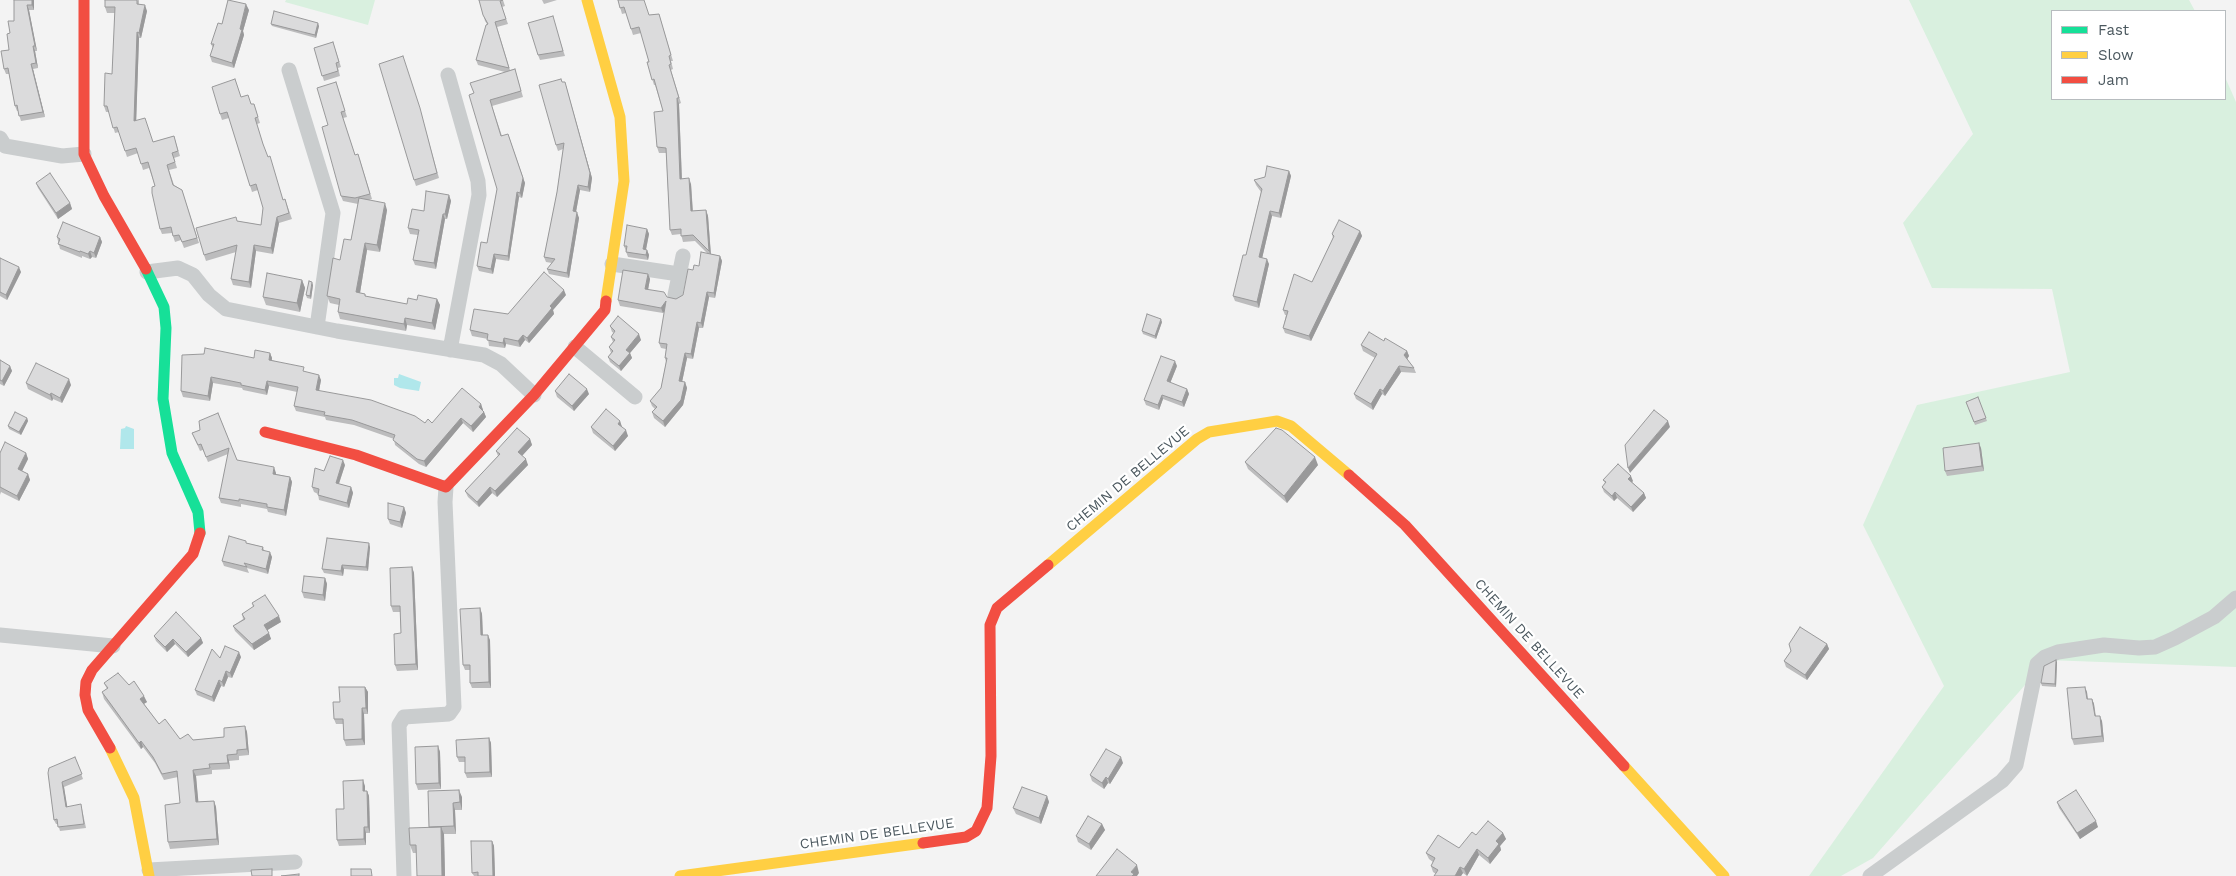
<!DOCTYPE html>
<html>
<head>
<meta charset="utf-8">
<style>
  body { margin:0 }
  #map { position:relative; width:2236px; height:876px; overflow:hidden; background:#f3f3f3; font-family:"Work Sans",sans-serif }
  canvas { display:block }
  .legend { position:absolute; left:2051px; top:10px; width:175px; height:90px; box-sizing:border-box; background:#fff; border:1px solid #b7bcbf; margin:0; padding:6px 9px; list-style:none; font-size:15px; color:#4a575e }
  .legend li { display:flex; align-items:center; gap:10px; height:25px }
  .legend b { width:25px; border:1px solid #b7bcbf }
</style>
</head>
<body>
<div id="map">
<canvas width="2236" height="876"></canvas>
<ul class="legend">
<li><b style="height:6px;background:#16e098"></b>Fast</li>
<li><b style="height:6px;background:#ffcf43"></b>Slow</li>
<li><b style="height:6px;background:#f24e42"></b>Jam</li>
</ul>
</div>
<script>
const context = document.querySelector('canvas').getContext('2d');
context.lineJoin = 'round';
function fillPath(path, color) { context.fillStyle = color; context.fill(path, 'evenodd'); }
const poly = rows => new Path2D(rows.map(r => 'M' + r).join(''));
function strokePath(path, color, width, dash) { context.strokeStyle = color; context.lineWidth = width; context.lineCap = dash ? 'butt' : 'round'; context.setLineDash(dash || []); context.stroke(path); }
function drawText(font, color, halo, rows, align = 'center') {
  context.font = font + ' "Work Sans",sans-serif'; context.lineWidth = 4.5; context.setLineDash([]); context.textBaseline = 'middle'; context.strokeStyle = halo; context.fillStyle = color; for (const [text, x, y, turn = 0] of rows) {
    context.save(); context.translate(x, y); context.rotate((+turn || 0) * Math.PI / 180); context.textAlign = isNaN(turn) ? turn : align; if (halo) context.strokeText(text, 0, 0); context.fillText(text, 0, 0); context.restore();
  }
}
fillPath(poly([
  [286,0,375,0,368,25,285,2],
  [1909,0,2189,0,2195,11,2052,11,2052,99,2225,99,2225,77,2236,102,2236,667,2047,660,1873,858,1841,876,1809,876,1944,686,1863,525,1917,405,2070,372,2052,289,1932,288,1903,223,1973,134]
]), '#d9f0df');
fillPath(poly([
  [399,374,421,382,419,391,400,388,394,385,394,378,398,378],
  [126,426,134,429,134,449,120,449,121,429,125,428]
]), '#b0e7eb');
strokePath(poly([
  [289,70,333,213,317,327],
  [448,75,478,181,479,195,450,350],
  [0,138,5,146,62,156,84,154],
  [612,264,679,274],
  [147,272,178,268,193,275,209,295,226,309,337,331,484,355,501,364,534,395],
  [675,295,683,256],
  [575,347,635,397],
  [0,635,113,646],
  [149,870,295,862],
  [404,876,399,725,404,717,449,714,454,707,445,502,446,487],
  [1870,876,2002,781,2016,765,2037,664,2045,657,2058,652,2104,645,2139,648,2155,647,2175,638,2214,617,2236,598]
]), '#cacdce', 15);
strokePath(poly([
  [146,269,164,307,166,328,163,399,172,453,198,512,200,533]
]), '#16e098', 11);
strokePath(poly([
  [587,0,620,117,624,181,606,301],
  [1048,565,1197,439,1209,432,1277,421,1291,426,1349,475],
  [110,748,134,798,149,876],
  [1624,766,1724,876],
  [680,876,923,843]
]), '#ffcf43', 11);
strokePath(poly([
  [84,0,84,154,104,196,146,269],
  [265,432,356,455,446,487,534,395,605,310,606,301],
  [1349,475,1405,525,1624,766],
  [110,748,88,710,85,695,86,682,92,670,193,554,200,533],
  [923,843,966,837,976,831,987,808,991,756,990,625,997,608,1048,565]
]), '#f24e42', 11);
fillPath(poly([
  [14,0,34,0,34,10,29,10,37,51,35,51,38,68,33,69,45,117,21,121,18,111,17,111,15,106,9,74,6,74,4,69,9,50,10,33,14,21],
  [139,0,139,4,147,11,141,38,139,38,136,121,153,142,174,136,180,156,174,158,177,168,169,170,174,185,182,190,199,243,184,248,181,240,175,242,172,233,162,234,160,229,155,186,149,168,143,170,138,153,127,157,119,132,115,133,109,112,106,112,104,106,112,74,115,13,107,13,105,7],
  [479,0,503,0,505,6,502,7,508,24,497,27,510,70,515,69,523,97,492,106,502,136,525,183,522,198,519,197,509,261,496,259,493,274,479,271,477,266,487,243,497,189,474,93,505,72,478,65,476,60,487,24,485,21],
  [542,0,557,0,544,4],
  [618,0,649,15,659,14,673,61,671,61,673,69,671,70,681,103,679,104,682,179,691,184,693,211,706,210,708,216,711,254,720,256,722,261,715,298,709,297,703,328,699,328,693,359,687,358,682,382,685,382,687,388,683,405,665,427,654,418,652,412,655,409,652,406,650,401,661,388,666,362,665,358,666,349,661,348,659,343,665,311,663,313,620,306,618,300,648,274,650,279,648,290,667,297,676,299,683,295,693,270,699,266,707,253,695,241,683,242,681,234,672,235,670,230,666,153,659,153,657,147,663,111,655,85,654,85,647,62,649,62,641,33,633,35,626,13,622,14],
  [249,10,243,31,244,35,234,68,212,62,210,56,213,48,211,44,222,24],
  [554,22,565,56,540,60,538,55],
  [271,24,319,26,316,38,272,26],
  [333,42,341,67,338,68,340,76,324,81,314,48],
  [235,79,241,97,251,104,254,104,260,123,257,124,264,148,283,200,285,199,292,219,279,223,273,254,256,251,251,288,233,285,231,279,236,252,206,261,204,255,237,221,261,225,263,208,258,190,252,192,229,118,222,120,220,114],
  [336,82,347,117,343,118,355,155,360,160,372,199,369,200,387,210,380,252,367,250,360,293,365,294,366,297,407,304,417,300,437,299,440,305,435,330,407,325,406,331,340,319,338,312,339,305,330,303,327,296,340,260,351,240,358,204,343,201,341,196,328,125],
  [562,82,565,82,566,87,592,178,590,192,580,190,576,212,579,218,569,278,549,274,547,269,552,263,546,262,544,257,557,192,563,149,558,151,556,145],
  [421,113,439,178,416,186,414,180],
  [1289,171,1291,176,1281,218,1272,216,1262,258,1269,264,1259,308,1235,301,1233,296,1246,255,1261,192,1256,185,1254,180],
  [36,183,70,203,72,209,58,219,38,188],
  [449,195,451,201,447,219,445,219,436,269,415,265,413,260,418,235,410,234,408,228,424,211],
  [647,229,649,234,646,250,647,250,649,255,648,260,628,257,624,246],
  [1360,231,1362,236,1311,341,1285,333,1283,328,1286,315,1285,315,1283,310,1312,282,1333,238,1332,234],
  [57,237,100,237,102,242,96,258,92,257,90,259,82,256,82,258,60,249],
  [0,258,21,272,7,300,0,296],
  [302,280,305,288,300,312,266,305,263,297],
  [313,285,311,299,307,298,306,295],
  [566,295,553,310,554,314,529,343,525,340,520,347,506,344,505,348,489,346,488,339,472,336,470,330,508,314],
  [1162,322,1156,339,1143,334,1142,331],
  [610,326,641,340,630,353,632,358,621,371,610,362,608,357,611,353,609,347,613,342,611,337,614,333,612,332],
  [1384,341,1407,351,1409,356,1407,359,1414,368,1416,373,1401,372,1385,396,1382,394,1373,410,1356,399,1354,394,1375,358,1363,351,1361,345],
  [270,353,272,358,272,360,305,372,321,380,319,391,425,423,432,423,481,404,483,410,482,410,484,412,486,417,473,432,463,423,426,467,419,464,395,445,394,439,354,425,326,420,325,417,296,411,294,406,297,392,269,386,267,395,243,390,242,388,213,383,210,401,183,397,181,391,254,358],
  [0,360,10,366,12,371,4,386,0,384],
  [1177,366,1170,383,1187,389,1189,394,1184,407,1163,399,1159,410,1146,405,1144,400],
  [26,383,71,385,62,403,53,399,52,401,28,389],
  [555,391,589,394,574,411,557,397],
  [1978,397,1987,421,1975,425,1966,402],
  [218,413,237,460,276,473,276,474,290,477,292,482,286,516,268,512,267,509,241,504,241,507,221,503,219,498,228,454,208,462,203,450,200,451,192,433,200,430],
  [27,418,28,421,21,435,9,429,8,426],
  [620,421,622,427,628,436,615,451,593,433,591,427],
  [530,439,532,445,522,456,528,465,497,497,492,493,479,507,468,497,465,491,498,456,496,451],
  [1981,448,1984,471,1947,476,1945,471],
  [0,453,26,453,28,459,22,471,28,474,30,480,19,501,1,492,0,495],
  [1245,462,1318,465,1287,503,1248,469],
  [345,465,339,484,351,487,353,493,349,508,319,500,318,494,314,492,312,487,324,471],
  [1603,480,1633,481,1632,482,1644,493,1646,498,1633,512,1617,498,1614,501,1604,492,1602,487,1605,483],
  [404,507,406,513,402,528,390,524,388,519],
  [247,543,263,547,264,550,272,557,268,574,247,568,249,573,224,566,222,561],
  [370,547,368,571,344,569,343,576,324,573,322,569],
  [412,567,414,573,418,670,397,671,395,665,401,633,400,612,393,612,391,606],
  [325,578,327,584,325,601,304,598,302,592],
  [252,603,281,622,267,630,271,639,254,650,235,631,233,626,243,619,242,614,253,607],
  [480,608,482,614,483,635,490,640,491,688,472,688,470,683,470,670,465,670,463,665],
  [154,636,201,638,203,643,188,657,175,644,167,652,156,641],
  [1827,644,1829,649,1807,680,1786,667,1784,661,1791,651],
  [241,657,232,678,228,677,224,687,221,686,214,702,197,695,195,690,220,658],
  [2057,662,2056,687,2042,686,2041,683],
  [104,683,129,685,147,702,144,704,159,724,180,739,193,740,224,737,245,726,247,732,249,755,239,756,239,760,229,761,230,769,212,770,212,774,196,776,198,802,214,801,216,807,219,845,170,849,168,842,180,803,178,777,164,780,155,763,143,747,141,749,104,699,102,692,107,689],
  [365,687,368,692,368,714,364,714,365,745,346,746,344,740,344,724,336,724,334,719,340,702],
  [2087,692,2088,699,2092,699,2094,704,2096,716,2102,721,2104,742,2074,745,2072,739],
  [489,738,491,743,492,777,467,778,465,773,465,762,459,762,457,757],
  [438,746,440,752,441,789,418,790,416,784],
  [75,757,83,779,64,787,67,807,82,809,86,828,60,831,58,824,56,824,54,820,48,773],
  [1123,763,1110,784,1108,783,1104,789,1092,781,1090,775],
  [365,786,365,791,367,791,369,796,370,833,366,833,366,845,339,846,337,840,344,809],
  [428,791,462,797,462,810,455,810,456,834,444,834,445,876,416,853,413,853,410,845,429,827],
  [1047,796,1049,802,1041,824,1016,814,1013,808],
  [2057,802,2098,827,2080,839,2059,808],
  [1102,824,1105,830,1091,850,1078,842,1076,836],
  [1503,833,1506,839,1500,846,1501,850,1490,864,1479,855,1467,876,1463,873,1461,876,1434,876,1436,874,1433,872,1431,866,1433,862,1429,859,1426,853,1459,848,1476,835],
  [492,841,494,846,495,876,474,876,472,873]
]), '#bcbcbd');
fillPath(poly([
  [32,0,34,0,34,10,32,5],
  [246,4,249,10,243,31,244,35,234,68,232,63],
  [27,5,29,10,37,51,35,46],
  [145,5,147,11,141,38,139,33],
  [318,23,319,26,316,38,315,35],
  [137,32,139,38,136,127,134,121],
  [33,46,35,51,38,68,36,63],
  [31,64,33,69,45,117,43,112],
  [565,82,592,178,590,192,588,187],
  [677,98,679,104,682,184,680,179],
  [508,134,525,183,522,198,520,193],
  [1289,171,1291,176,1281,218,1279,213],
  [689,178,691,184,693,217,691,211],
  [578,185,580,190,575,217,573,211],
  [517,192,519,197,509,261,508,256],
  [449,195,451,201,447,219,445,214],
  [70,203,72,209,58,219,56,213],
  [385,203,387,210,380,252,377,245],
  [706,210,708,216,711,257,709,251],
  [1270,211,1272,216,1261,263,1259,257],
  [577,212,579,218,569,278,567,273],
  [443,214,445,219,436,269,434,263],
  [277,217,279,223,273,254,271,248],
  [647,229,649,234,645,254,643,249],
  [1360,231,1362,236,1311,341,1309,336],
  [100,237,102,242,96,258,94,253],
  [365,243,367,250,359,299,356,292],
  [254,245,256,251,251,288,249,282],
  [647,250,649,255,648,260,646,255],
  [90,251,92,257,90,259,88,254],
  [494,254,496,259,493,274,491,269],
  [720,256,722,261,715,298,714,293],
  [1267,259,1269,264,1259,308,1257,302],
  [19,267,21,272,7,300,6,295],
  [648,274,650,279,647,295,645,289],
  [302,280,305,288,300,312,297,303],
  [312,282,313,285,311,299,310,296],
  [564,290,566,295,553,310,554,314,529,343,527,338,550,306],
  [707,292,709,297,703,328,701,323],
  [437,299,440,305,435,330,432,323],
  [666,301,668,307,663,313,661,308],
  [405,318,407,325,406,331,404,324],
  [1161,319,1162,322,1156,339,1155,336],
  [697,322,699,328,693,359,691,354],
  [639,334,641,340,630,353,632,358,621,371,619,366,626,350],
  [523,335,525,340,520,347,518,341],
  [504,338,506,344,505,348,503,343],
  [1407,351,1409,356,1406,361,1404,355],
  [270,353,272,358,271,365,269,360],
  [685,353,687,358,681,387,679,381],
  [1175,361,1177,366,1169,386,1167,381],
  [10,366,12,371,4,386,2,381],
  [1399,366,1401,372,1385,396,1383,391],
  [319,375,321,380,318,396,316,390],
  [211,377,213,383,210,401,208,396],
  [69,379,71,385,62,403,60,398],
  [267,381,269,386,267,395,265,390],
  [685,382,687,388,683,405,665,427,663,421],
  [587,389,589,394,574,411,572,406],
  [1187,389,1189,394,1184,407,1182,402],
  [1380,389,1382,394,1373,410,1371,404],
  [51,393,53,399,52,401,50,395],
  [1162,395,1163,399,1159,410,1158,405],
  [481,404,483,410,481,413,479,407],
  [484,412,486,417,473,432,471,426],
  [27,418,28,421,21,435,19,432],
  [461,418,463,423,426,467,424,461],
  [620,421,622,427,620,430,618,424],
  [1668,421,1670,427,1630,473,1628,468],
  [626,430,628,436,615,451,613,446],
  [530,439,532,445,520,458,518,452],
  [1979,443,1981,448,1984,471,1982,466],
  [26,453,28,459,20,475,18,469],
  [1315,457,1318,465,1287,503,1284,496],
  [526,459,528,465,497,497,495,491],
  [343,460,345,465,337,489,336,483],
  [274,467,276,473,275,479,273,474],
  [28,474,30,480,19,501,17,496],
  [1631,476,1633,481,1630,484,1628,479],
  [290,477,292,482,286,516,284,510],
  [351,487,353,493,349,508,347,503],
  [490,487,492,493,479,507,477,502],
  [1615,492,1617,498,1614,501,1612,496],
  [1644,493,1646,498,1633,512,1631,507],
  [404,507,406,513,402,528,400,522],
  [369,543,370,547,368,571,366,567],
  [270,552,272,557,268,574,266,569],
  [342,565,344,569,343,576,341,571],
  [412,567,414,573,418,670,416,664],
  [325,578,327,584,325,601,323,595],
  [480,608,482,614,483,640,481,635],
  [279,616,281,622,266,631,264,625],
  [269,633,271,639,254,650,252,644],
  [488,635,490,640,491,688,489,682],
  [201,638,203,643,188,657,186,652],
  [173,639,175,644,167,652,165,647],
  [1827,644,1829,649,1807,680,1805,675],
  [239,652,241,657,232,678,230,673],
  [2056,660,2057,662,2056,687,2055,684],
  [226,671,228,677,224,687,222,682],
  [219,680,221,686,214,702,212,697],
  [365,687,368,692,368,714,366,708],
  [2085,687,2087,692,2088,705],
  [144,696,147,702,142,705,140,699],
  [2092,699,2094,704,2096,722,2095,716],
  [362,708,364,714,365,745,362,739],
  [2100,716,2102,721,2104,742,2102,736],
  [245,726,247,732,249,755,247,749],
  [489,738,491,743,492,777,490,772],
  [141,741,143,747,141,749,139,743],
  [438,746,440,752,441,789,439,783],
  [227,755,229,761,230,769,228,763],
  [1121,757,1123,763,1110,784,1108,779],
  [193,770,196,776,199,808,196,802],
  [1106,777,1108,783,1104,789,1102,783],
  [363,780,365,786,365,797,363,791],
  [62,782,64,787,68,811,66,807],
  [459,790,462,797,462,810,460,802],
  [367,791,369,796,370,833,368,827],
  [1047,796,1049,802,1041,824,1039,818],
  [214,801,216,807,219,845,217,839],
  [453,803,455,810,456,834,454,826],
  [2096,821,2098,827,2080,839,2077,833],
  [1102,824,1105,830,1091,850,1089,844],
  [364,827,366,833,366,845,364,839],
  [441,827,444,834,445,876,442,876],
  [1503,833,1506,839,1500,846,1501,850,1490,864,1488,858,1496,841],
  [492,841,494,846,495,876,493,876],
  [1477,849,1479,855,1467,876,1464,869],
  [1137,865,1139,873,1137,876,1132,876,1131,872],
  [1460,867,1463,873,1461,876,1455,876]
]), '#99999a');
const building = poly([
  [14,0,32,0,32,5,27,5,35,46,33,46,36,63,31,64,43,112,19,116,17,105,15,106,8,68,4,69,1,51,9,50,7,34,10,33,8,21,14,21,14,0],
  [105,0,137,0,137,4,145,5,139,33,137,32,134,121,145,118,153,142,174,136,178,151,172,153,175,162,167,165,173,185,182,190,197,238,182,242,179,235,173,236,171,227,160,229,152,193,152,187,155,186,148,162,141,164,136,148,125,151,117,127,113,128,107,106,104,106,105,73,112,74,115,7,105,7,105,0],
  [228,0,246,4,240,29,242,30,232,63,210,56,214,44,211,44,218,23,222,24,228,0],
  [479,0,503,0,500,1,506,19,495,22,509,68,476,60,486,25,488,24,483,15,479,0],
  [618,0,644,0,649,15,659,14,671,55,669,56,671,64,669,65,679,98,677,98,680,179,689,178,691,211,706,210,709,251,693,235,681,236,681,229,670,230,666,148,657,147,654,112,663,111,654,79,652,80,647,62,649,62,639,27,631,29,624,7,620,8,618,0],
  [274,11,318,23,315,35,271,24,274,11],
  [553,16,563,51,538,55,528,23,553,16],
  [333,42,339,62,336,63,338,71,322,76,314,48,333,42],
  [403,56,420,108,437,173,414,180,379,64,403,56],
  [515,69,521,91,490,100,501,136,508,134,523,178,520,193,517,192,508,256,494,254,491,269,477,266,481,242,487,243,497,189,469,95,474,93,470,83,515,69],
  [235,79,241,97,248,95,251,104,254,104,258,117,255,118,263,144,268,157,270,156,283,200,285,199,289,213,277,217,271,248,254,245,249,282,231,279,237,245,204,255,196,228,236,217,237,221,261,225,263,208,256,184,250,186,227,112,220,114,212,87,235,79],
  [561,79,562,82,565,82,590,173,588,187,578,185,573,211,577,212,567,273,547,269,555,259,544,257,557,192,564,143,556,145,539,85,561,79],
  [336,82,345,111,341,112,355,155,358,154,370,194,355,198,341,196,322,127,328,125,317,88,336,82],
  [1267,166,1289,171,1279,213,1270,211,1259,257,1267,259,1257,302,1233,296,1243,255,1246,255,1262,189,1254,180,1265,177,1267,166],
  [50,173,70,203,56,213,36,183,50,173],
  [426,191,449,195,445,214,443,214,434,263,413,260,419,230,408,228,412,209,424,211,426,191],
  [359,198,385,203,377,245,365,243,356,292,365,294,365,296,407,304,408,298,417,300,418,295,437,299,432,323,405,318,404,324,338,312,340,299,327,296,333,258,340,260,344,239,351,240,359,198],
  [1339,220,1360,231,1309,336,1283,328,1288,311,1283,310,1294,274,1312,282,1334,236,1332,234,1339,220],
  [63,222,100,237,94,253,90,251,88,254,80,251,80,252,58,244,60,239,57,237,63,222],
  [627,225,647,229,643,249,647,250,646,255,626,252,627,246,624,246,627,225],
  [701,252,720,256,714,293,707,292,701,323,697,322,691,354,685,353,679,381,685,382,681,400,663,421,652,412,657,407,650,401,661,388,667,358,665,358,667,344,659,343,666,301,661,308,618,300,623,270,648,274,645,289,664,292,667,297,676,299,683,295,688,269,693,270,694,265,699,266,701,252],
  [0,258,19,267,6,295,0,292,0,258],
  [544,272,564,290,550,306,552,308,527,338,523,335,518,341,504,338,503,343,487,340,488,334,470,330,474,309,508,314,544,272],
  [267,273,302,280,297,303,263,297,267,273],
  [309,281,312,282,310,296,306,295,309,281],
  [1147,314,1161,319,1155,336,1142,331,1147,314],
  [618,316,639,334,626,350,630,353,619,366,608,357,613,351,609,347,615,340,611,337,615,331,610,326,618,316],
  [1369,332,1384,341,1385,338,1407,351,1404,355,1414,368,1399,366,1383,391,1380,389,1371,404,1354,394,1377,354,1361,345,1369,332],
  [205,348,254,358,255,350,270,353,269,360,304,367,303,371,319,375,316,390,371,400,415,416,425,423,428,419,432,423,462,388,481,404,479,407,484,412,471,426,461,418,424,461,417,459,393,440,395,435,352,420,324,415,325,412,294,406,298,387,267,381,265,390,241,385,241,383,211,377,208,396,181,391,182,355,204,354,205,348],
  [1161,356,1175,361,1167,381,1187,389,1182,402,1162,395,1158,405,1144,400,1161,356],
  [0,360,10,366,2,381,0,380,0,360],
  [36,363,69,379,60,398,51,393,50,395,26,383,36,363],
  [569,374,587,389,572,406,555,391,569,374],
  [1978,397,1986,418,1974,422,1966,402,1978,397],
  [606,409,620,421,618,424,626,430,613,446,591,427,606,409],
  [1654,410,1668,421,1628,468,1625,445,1654,410],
  [15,412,27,418,19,432,8,426,15,412],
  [218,413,237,460,274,467,273,474,290,477,284,510,267,507,267,504,239,499,239,501,219,498,229,448,206,457,201,444,198,445,192,433,200,430,199,421,218,413],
  [517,428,530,439,518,452,526,459,495,491,490,487,477,502,465,491,500,454,496,451,517,428],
  [1276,428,1282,430,1315,457,1284,496,1245,462,1276,428],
  [5,442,26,453,18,469,28,474,17,496,0,487,0,453,5,442],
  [1979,443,1982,466,1945,471,1943,448,1979,443],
  [330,456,343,460,336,483,351,487,347,503,318,495,319,489,312,487,315,468,324,471,330,456],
  [1618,464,1631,476,1628,479,1644,493,1631,507,1615,492,1612,496,1602,487,1606,482,1603,480,1618,464],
  [388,503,404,507,400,522,388,519,388,503],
  [229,536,246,541,246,543,263,547,262,550,270,552,266,569,244,563,247,567,222,561,229,536],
  [327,538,369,543,366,567,342,565,341,571,322,569,327,538],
  [412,567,416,664,395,665,394,634,401,633,400,606,391,606,390,568,412,567],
  [304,576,325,578,323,595,302,592,304,576],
  [265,595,279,616,264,625,269,633,252,644,233,626,245,619,242,614,254,606,252,603,265,595],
  [480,608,481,635,488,635,489,682,470,683,470,665,463,665,460,609,480,608],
  [176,612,201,638,186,652,173,639,165,647,154,636,176,612],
  [1800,627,1827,644,1805,675,1784,661,1791,651,1789,644,1800,627],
  [225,646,239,652,230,673,226,671,222,682,219,680,212,697,195,690,212,649,220,658,225,646],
  [2056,660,2055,684,2041,683,2044,666,2056,660],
  [118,673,129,685,134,681,144,696,140,699,159,724,165,719,180,739,188,734,193,740,224,737,224,728,245,726,247,749,237,750,237,754,227,755,228,763,209,764,210,768,193,770,196,802,214,801,217,839,168,842,165,805,180,803,177,771,162,774,153,757,141,741,139,743,102,692,108,688,104,683,118,673],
  [339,687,365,687,366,708,362,708,362,739,344,740,343,719,334,719,333,702,340,702,339,687],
  [2085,687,2087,699,2092,699,2095,716,2100,716,2102,736,2072,739,2067,688,2085,687],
  [489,738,490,772,465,773,465,757,457,757,456,740,489,738],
  [438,746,439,783,416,784,415,747,438,746],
  [1106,749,1121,757,1108,779,1106,777,1102,783,1090,775,1106,749],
  [75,757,82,774,62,782,66,807,81,804,84,824,58,827,57,819,54,820,48,773,49,768,75,757],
  [363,780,363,791,367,791,368,827,364,827,364,839,337,840,336,809,344,809,343,781,363,780],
  [1022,787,1047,796,1039,818,1013,808,1022,787],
  [459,790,460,802,453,803,454,826,429,827,428,791,459,790],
  [2076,790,2096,821,2077,833,2057,802,2076,790],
  [1088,816,1102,824,1089,844,1076,836,1088,816],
  [1488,821,1503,833,1496,841,1499,844,1488,858,1477,849,1464,869,1460,867,1455,876,1434,876,1438,870,1431,866,1435,858,1426,853,1438,835,1459,848,1472,832,1476,835,1488,821],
  [441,827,442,876,417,876,416,845,410,845,409,828,441,827],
  [471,841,492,841,493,876,478,876,478,872,472,873,471,841],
  [1117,849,1137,865,1131,872,1134,874,1132,876,1096,876,1117,849],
  [272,869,272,876,252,876,251,870,272,869],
  [351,869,371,869,372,876,351,876,351,869],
  [299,874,299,876,281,876,299,874]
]);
fillPath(building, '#dbdbdc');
strokePath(building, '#99999a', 1);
drawText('14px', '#4a575e', '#fff', [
  ["CHEMIN DE BELLEVUE",1128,479,-40],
  ["CHEMIN DE BELLEVUE",1529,639,48],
  ["CHEMIN DE BELLEVUE",877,834,-8]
]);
</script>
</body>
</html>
